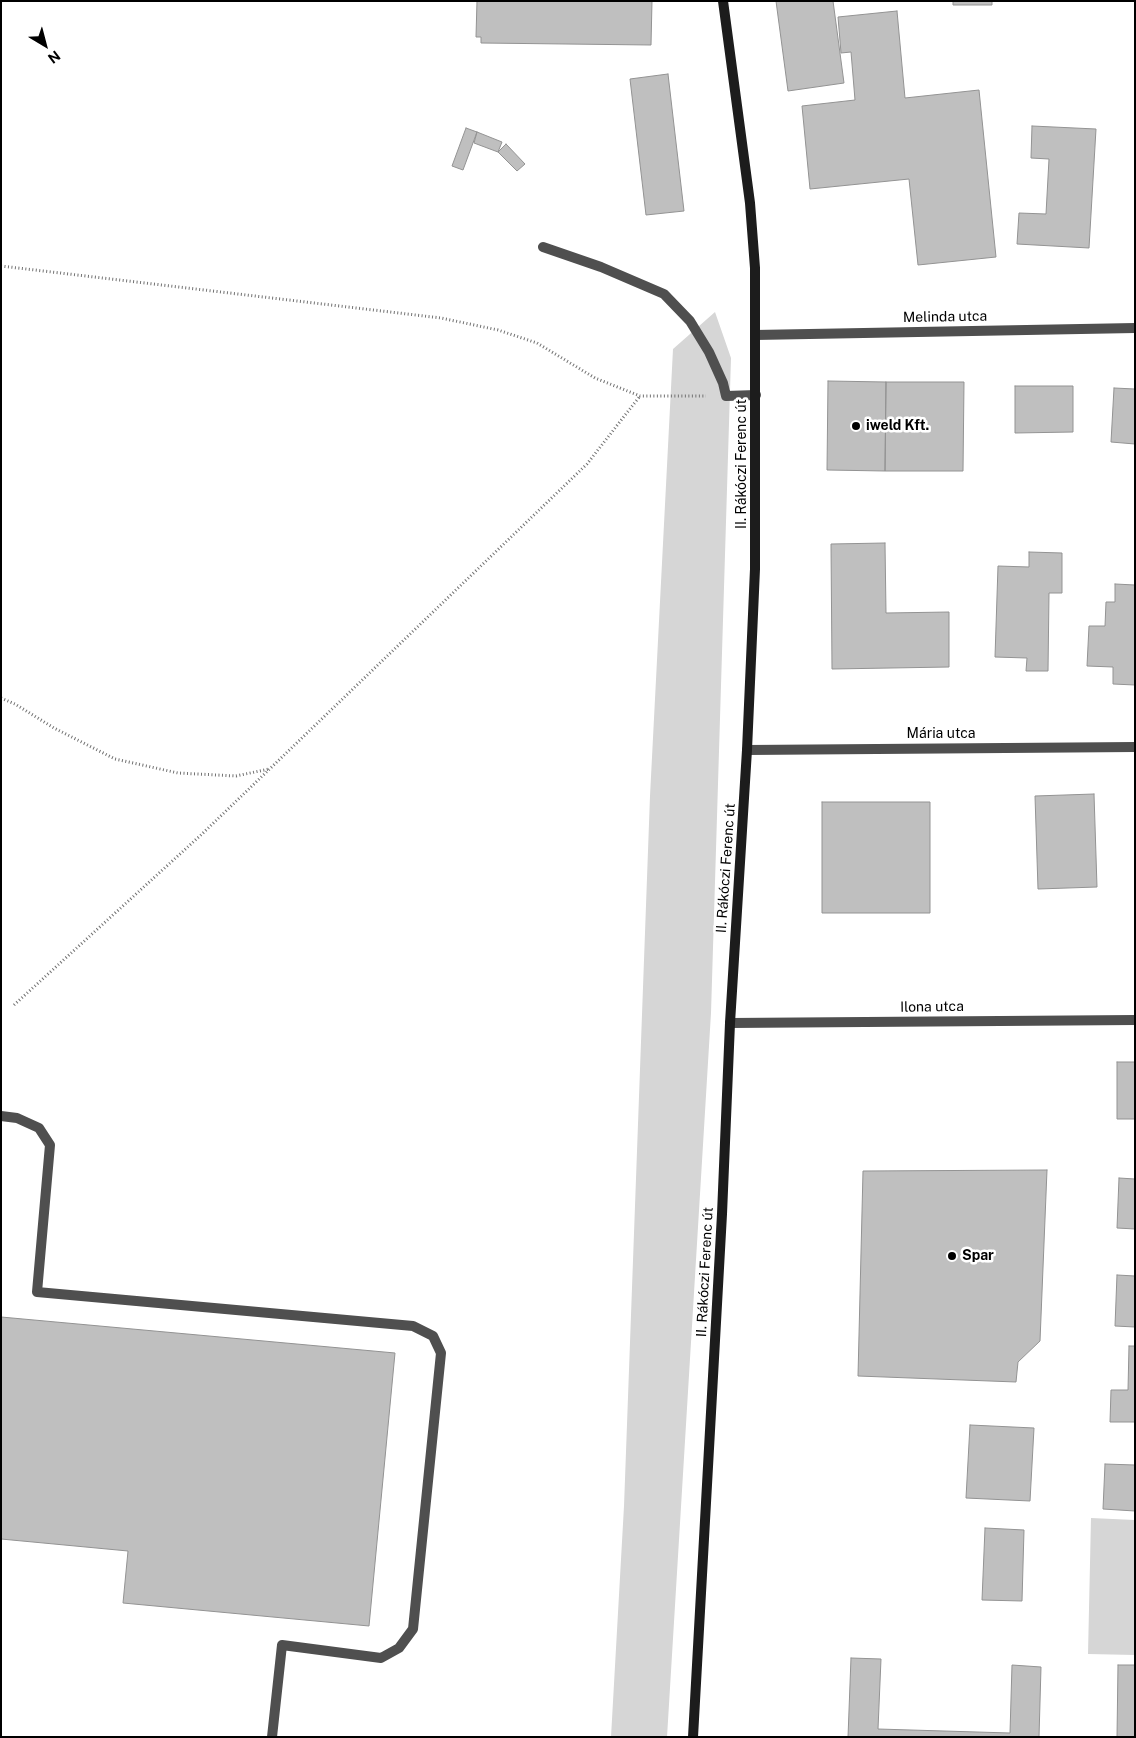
<!DOCTYPE html>
<html>
<head>
<meta charset="utf-8">
<style>
  body { margin:0 }
  #map { position:relative; width:1136px; height:1738px; overflow:hidden; background:#fff; font-family:"Public Sans",sans-serif }
  canvas { display:block }
  .frame { position:absolute; inset:0; border:2px solid #000; pointer-events:none }
  .north { position:absolute; left:20px; top:20px; width:50px; height:50px; -webkit-text-stroke:4px #fff; paint-order:stroke; rotate:143deg; font-size:14px; font-weight:700; line-height:20px; text-align:center; color:#000 }
  .north::after { content:''; display:block; margin:auto; width:18px; height:22px; background:#000; clip-path:polygon(50% 0,100% 100%,50% 72%,0 100%) }
</style>
</head>
<body>
<div id="map">
<canvas width="1136" height="1738"></canvas>
<div class="frame"></div>
<div class="north">N</div>
</div>
<script>
const context = document.querySelector('canvas').getContext('2d');
context.lineJoin = 'round';
function fillPath(path, color) { context.fillStyle = color; context.fill(path, 'evenodd'); }
const poly = rows => new Path2D(rows.map(r => 'M' + r).join(''));
function strokePath(path, color, width, dash) { context.strokeStyle = color; context.lineWidth = width; context.lineCap = dash ? 'butt' : 'round'; context.setLineDash(dash || []); context.stroke(path); }
function drawText(font, color, halo, rows, align = 'center') {
  context.font = font + ' "Public Sans",sans-serif'; context.lineWidth = 5; context.setLineDash([]); context.textBaseline = 'middle'; context.strokeStyle = halo; context.fillStyle = color; for (const [text, x, y, turn = 0] of rows) {
    context.save(); context.translate(x, y); context.rotate((+turn || 0) * Math.PI / 180); context.textAlign = isNaN(turn) ? turn : align; if (halo) context.strokeText(text, 0, 0); context.fillText(text, 0, 0); context.restore();
  }
}
fillPath(poly([
  [715,312,731,358,711,1013,667,1737,611,1737,624,1506,650,796,673,349],
  [1091,1518,1135,1520,1135,1655,1088,1654]
]), '#d6d6d6');
const building = poly([
  [477,1,652,1,651,45,481,43,481,37,476,37,477,1],
  [776,1,833,1,844,83,788,91,776,1],
  [953,1,992,1,992,5,953,5,953,1],
  [897,11,905,98,979,90,996,257,918,265,909,179,810,189,802,106,855,100,851,52,841,53,838,17,897,11],
  [668,74,684,211,646,215,630,79,668,74],
  [1032,126,1096,129,1089,248,1017,244,1019,213,1046,214,1049,159,1031,158,1032,126],
  [466,128,477,132,463,170,452,166,466,128],
  [477,132,502,142,498,152,474,143,477,132],
  [506,144,525,164,517,171,498,152,506,144],
  [828,381,886,382,885,471,827,470,828,381],
  [886,382,964,382,963,471,885,471,886,382],
  [1015,386,1073,386,1073,432,1015,433,1015,386],
  [1114,388,1135,389,1135,444,1111,442,1114,388],
  [885,543,886,613,949,612,949,667,832,669,831,544,885,543],
  [1029,552,1062,553,1062,593,1049,593,1048,671,1026,671,1027,658,995,657,998,566,1029,567,1029,552],
  [1115,584,1135,585,1135,685,1113,684,1113,667,1087,666,1089,626,1105,626,1106,602,1115,602,1115,584],
  [1094,794,1097,887,1038,889,1035,796,1094,794],
  [822,802,930,802,930,913,822,913,822,802],
  [1117,1062,1135,1062,1135,1119,1117,1119,1117,1062],
  [1047,1170,1040,1341,1018,1362,1016,1382,858,1376,863,1171,1047,1170],
  [1119,1178,1135,1179,1135,1229,1117,1228,1119,1178],
  [1117,1275,1135,1276,1135,1327,1115,1326,1117,1275],
  [1,1317,395,1353,369,1626,123,1603,128,1551,1,1539,1,1317],
  [1129,1346,1135,1346,1135,1422,1110,1422,1111,1390,1128,1390,1129,1346],
  [970,1425,1034,1428,1030,1501,966,1498,970,1425],
  [1105,1464,1135,1465,1135,1511,1103,1509,1105,1464],
  [985,1528,1024,1530,1022,1601,982,1600,985,1528],
  [851,1658,881,1659,878,1729,1010,1733,1012,1665,1041,1667,1039,1737,848,1737,851,1658],
  [1118,1665,1135,1665,1135,1737,1117,1737,1118,1665]
]);
fillPath(building, '#bfbfbf');
strokePath(building, '#939393', 1);
strokePath(poly([
  [1,266,441,318,498,330,537,343,595,378,640,396,706,396],
  [1,698,15,704,54,728,115,759,178,773,236,776,269,769],
  [14,1005,202,834,587,464,640,396]
]), '#717171', 3, [1, 2.5]);
strokePath(poly([
  [543,247,601,267,664,294,690,321,709,352,723,383,726,396,756,395],
  [1,1116,17,1118,39,1128,50,1145,37,1292,413,1326,433,1336,441,1353,413,1629,399,1648,381,1658,282,1645,272,1737]
]), '#4f4f4f', 10);
strokePath(poly([
  [755,335,1135,328],
  [747,750,1135,747],
  [730,1023,1135,1020]
]), '#4f4f4f', 10);
strokePath(poly([
  [693,1737,722,1214,730,1023,747,750,755,569,755,268,750,203,723,1]
]), '#1c1c1c', 10);
for (const [x, y, r, color] of [
  [856,426,5,"#000"],
  [952,1256,5,"#000"]
]) { const dot = new Path2D(); dot.arc(x, y, r, 0, 2 * Math.PI); context.fillStyle = color; context.fill(dot); strokePath(dot, '#fff', 2); }
drawText('14px', '#000', '#fff', [
  ["Melinda utca",945,317,-1],
  ["II. Rákóczi Ferenc út",742,464,-90],
  ["Mária utca",941,734],
  ["II. Rákóczi Ferenc út",726,868,-86],
  ["Ilona utca",932,1007,-1],
  ["II. Rákóczi Ferenc út",705,1272,-87]
]);
drawText('bold 14px', '#000', '#fff', [
  ["iweld Kft.",866,426],
  ["Spar",962,1256]
], 'left');
</script>
</body>
</html>
